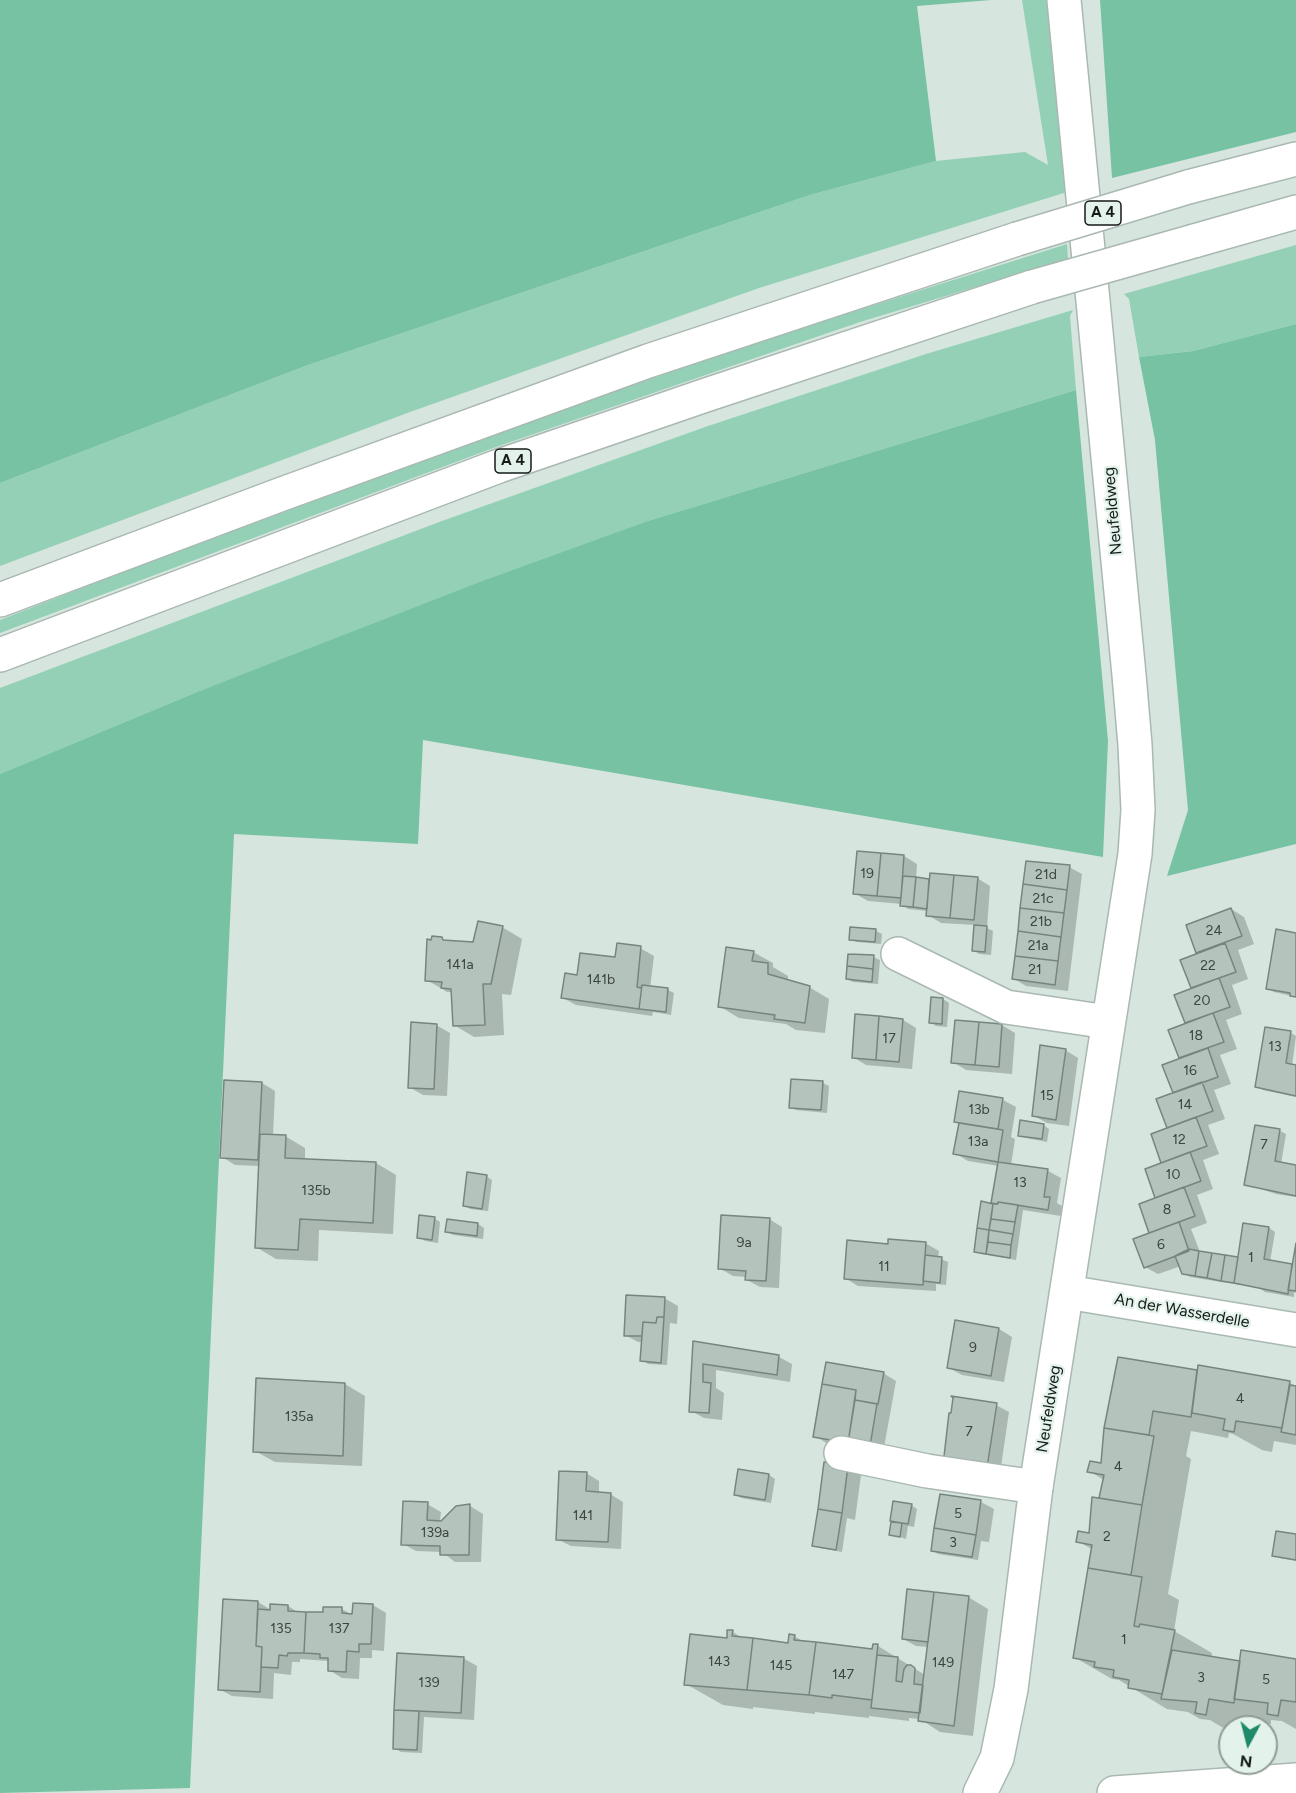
<!DOCTYPE html>
<html>
<head>
<meta charset="utf-8">
<style>
  body { margin:0 }
  #map { position:relative; width:1296px; height:1793px; overflow:hidden; background:#d6e5de; font-family:Figtree,sans-serif }
  canvas { display:block }
  .north { position:absolute; left:1218px; top:1715px; width:60px; height:60px; box-sizing:border-box; background:#e3f2eb; border:2px solid #919c97; border-radius:50%; rotate:187deg; font-size:16px; font-weight:700; line-height:24px; text-align:center; color:#151b18 }
  .north::after { content:''; display:block; margin:auto; width:21px; height:27px; background:#1e8a67; clip-path:polygon(50% 0,100% 100%,50% 72%,0 100%) }
</style>
</head>
<body>
<div id="map">
<canvas width="1296" height="1793"></canvas>
<div class="north">N</div>
</div>
<script>
const context = document.querySelector('canvas').getContext('2d');
context.lineJoin = 'round';
function fillPath(path, color) { context.fillStyle = color; context.fill(path, 'evenodd'); }
const poly = rows => new Path2D(rows.map(r => 'M' + r).join(''));
function strokePath(path, color, width, dash) { context.strokeStyle = color; context.lineWidth = width; context.lineCap = dash ? 'butt' : 'round'; context.setLineDash(dash || []); context.stroke(path); }
function drawText(font, color, halo, rows, align = 'center') {
  context.font = font + ' Figtree,sans-serif'; context.lineWidth = 4.5; context.setLineDash([]); context.textBaseline = 'middle'; context.strokeStyle = halo; context.fillStyle = color; for (const [text, x, y, turn = 0] of rows) {
    context.save(); context.translate(x, y); context.rotate((+turn || 0) * Math.PI / 180); context.textAlign = isNaN(turn) ? turn : align; if (halo) context.strokeText(text, 0, 0); context.fillText(text, 0, 0); context.restore();
  }
}
fillPath(poly([
  [1022,0,1048,0,1067,192,759,288,410,412,0,566,0,483,308,365,810,195,936,161,1025,152,1048,165],
  [1067,244,1068,259,860,322,496,447,0,633,0,620,131,569,464,445,735,349],
  [1296,245,1296,324,1193,351,1139,357,1129,299,1124,294],
  [1073,310,1070,316,1076,390,648,521,197,692,0,774,0,688,442,521,708,426,926,354]
]), '#93d0b6');
fillPath(poly([
  [0,0,991,0,917,6,936,161,810,195,308,365,0,483],
  [1100,0,1296,0,1296,132,1112,178],
  [1296,324,1296,844,1167,876,1188,810,1155,440,1139,357,1193,351],
  [1076,390,1108,741,1103,857,423,740,418,844,234,834,190,1788,0,1793,0,774,197,692,480,582,648,521]
]), '#77c2a3');
fillPath(poly([
  [858,853,904,856,917,864,916,879,977,878,990,886,987,928,993,931,991,955,979,954,973,950,976,925,941,923,928,915,928,911,908,909,902,904,868,901,854,893],
  [1069,867,1082,874,1068,991,1026,986,1013,978],
  [1231,909,1244,917,1254,944,1238,950,1248,979,1232,985,1242,1014,1226,1020,1237,1049,1220,1055,1231,1084,1214,1090,1225,1119,1208,1125,1219,1154,1203,1160,1213,1189,1197,1195,1207,1223,1191,1229,1200,1252,1239,1259,1245,1224,1269,1228,1275,1232,1270,1262,1294,1266,1296,1252,1296,1293,1294,1292,1294,1297,1265,1292,1259,1288,1190,1277,1184,1273,1181,1266,1158,1274,1145,1267,1151,1233,1141,1205,1157,1199,1181,1059,1170,1031,1187,1024,1176,996,1192,989,1182,961,1198,954,1188,926],
  [502,927,522,939,511,995,502,994,504,1035,474,1037,454,1025,452,992,447,992,427,980,442,938,448,942,474,943],
  [876,931,882,934,881,944,857,942,850,939],
  [1296,934,1296,997,1274,992,1268,989],
  [640,948,654,956,650,988,668,990,674,993,671,1015,653,1012,652,1016,576,1005,563,998,579,977],
  [753,952,773,963,773,967,788,976,788,981,809,987,829,999,825,1033,796,1030,786,1024,739,1018,719,1006],
  [873,957,880,960,878,984,853,982,847,979],
  [932,998,943,999,949,1003,947,1027,936,1026,930,1022],
  [903,1020,916,1028,912,1069,866,1065,853,1057],
  [956,1021,1002,1025,1015,1033,1012,1074,966,1070,953,1062],
  [436,1025,450,1033,447,1096,423,1095,409,1087],
  [1291,1033,1296,1036,1292,1066,1296,1067,1296,1097,1263,1090,1257,1086],
  [1065,1050,1078,1058,1069,1126,1047,1123,1034,1116],
  [792,1081,823,1083,829,1086,827,1113,796,1110,790,1107],
  [262,1083,275,1091,273,1136,285,1136,305,1148,305,1160,376,1163,396,1175,393,1234,319,1230,318,1261,276,1259,256,1247,260,1166,235,1165,222,1157],
  [1003,1100,1016,1107,1011,1137,1015,1139,1011,1165,1048,1171,1061,1178,1057,1203,1062,1206,1061,1216,1023,1210,1016,1260,981,1254,975,1251,982,1203,999,1206,993,1202,999,1166,968,1161,955,1153,960,1124,956,1122],
  [1043,1125,1049,1129,1047,1142,1026,1138,1020,1135],
  [1280,1131,1286,1134,1281,1164,1296,1167,1296,1197,1276,1194,1246,1184],
  [486,1176,492,1180,488,1211,470,1209,464,1205],
  [434,1218,440,1222,438,1243,425,1241,419,1237],
  [769,1219,782,1227,779,1288,760,1287,747,1280,747,1277,733,1276,719,1268],
  [478,1224,484,1228,483,1239,453,1235,447,1232],
  [925,1243,939,1251,938,1258,948,1262,946,1285,936,1284,936,1291,858,1286,845,1278,889,1245],
  [664,1298,678,1306,677,1324,670,1323,667,1365,648,1364,642,1360,643,1342,638,1342,625,1335],
  [999,1329,1012,1337,1004,1382,962,1375,949,1368],
  [695,1343,779,1357,792,1364,790,1382,716,1370,716,1388,724,1393,722,1420,704,1418,691,1411],
  [1119,1358,1198,1371,1290,1383,1296,1386,1296,1445,1274,1441,1272,1452,1262,1450,1233,1434,1229,1433,1228,1438,1191,1431,1186,1456,1191,1459,1168,1594,1179,1600,1174,1631,1212,1653,1211,1658,1241,1663,1296,1661,1296,1729,1282,1721,1271,1720,1271,1724,1246,1720,1245,1727,1230,1727,1230,1732,1210,1720,1200,1719,1188,1712,1167,1709,1119,1680,1112,1679,1074,1657,1093,1550,1078,1541,1090,1534,1101,1500,1104,1480,1089,1471,1102,1464,1103,1445],
  [827,1364,883,1373,896,1381,883,1453,828,1444,815,1436],
  [345,1384,365,1396,362,1466,275,1462,255,1451],
  [996,1405,1009,1412,999,1480,957,1474],
  [848,1468,861,1475,855,1520,847,1518,842,1552,820,1548,814,1545],
  [586,1473,599,1481,599,1493,610,1494,623,1502,621,1549,571,1546,557,1539],
  [769,1475,775,1479,771,1503,741,1498,735,1494],
  [941,1496,981,1502,994,1509,989,1542,981,1541,978,1560,938,1554,932,1550],
  [894,1502,911,1505,917,1509,914,1527,908,1526,906,1539,890,1534],
  [427,1504,441,1512,440,1521,447,1518,457,1508,470,1506,483,1514,481,1562,455,1562,442,1552,416,1551,403,1544],
  [1296,1535,1296,1561,1280,1558,1274,1555],
  [968,1597,988,1609,973,1736,940,1732,920,1719,909,1718,909,1721,869,1716,869,1718,815,1712,815,1714,753,1707,753,1709,723,1705,686,1684,728,1640,733,1632,744,1639,790,1644,794,1636,806,1643,873,1651,874,1645,878,1646,925,1675,929,1647,916,1646,903,1639],
  [258,1602,271,1610,288,1606,299,1613,325,1614,342,1609,354,1616,373,1605,386,1613,384,1651,372,1650,372,1658,360,1658,359,1679,342,1678,329,1670,328,1661,300,1659,300,1662,292,1662,291,1675,274,1673,273,1699,232,1696,219,1689],
  [398,1655,463,1658,477,1666,474,1720,424,1717,422,1753,401,1752,394,1748]
]), '#0003');
const building = poly([
  [857,851,881,853,877,896,853,894,857,851],
  [881,853,904,855,901,898,877,896,881,853],
  [1026,861,1070,865,1067,890,1023,884,1026,861],
  [930,873,954,875,950,918,926,916,930,873],
  [954,875,978,877,974,920,950,918,954,875],
  [903,876,916,877,913,907,900,906,903,876],
  [916,877,929,879,927,909,913,907,916,877],
  [1023,884,1067,890,1064,913,1020,908,1023,884],
  [1020,908,1064,913,1061,937,1018,931,1020,908],
  [1231,908,1242,936,1196,953,1186,925,1231,908],
  [478,921,503,926,491,984,483,984,485,1025,453,1026,451,989,441,988,442,982,425,981,427,939,431,940,432,936,442,937,443,940,473,942,478,921],
  [974,925,987,926,985,952,972,951,974,925],
  [850,927,876,929,875,942,849,940,850,927],
  [1276,929,1296,933,1296,997,1290,996,1290,993,1266,989,1276,929],
  [1018,931,1061,937,1058,961,1015,956,1018,931],
  [617,943,641,946,637,987,641,988,642,985,639,1009,561,998,565,973,577,975,580,953,615,957,617,943],
  [1225,943,1236,972,1191,988,1180,960,1225,943],
  [726,947,754,951,752,961,768,963,768,974,810,986,805,1023,774,1019,775,1015,718,1007,726,947],
  [848,954,874,955,873,969,847,966,848,954],
  [1015,956,1058,961,1055,985,1012,979,1015,956],
  [847,966,873,969,872,982,846,979,847,966],
  [1219,978,1230,1007,1185,1023,1174,995,1219,978],
  [642,985,668,988,666,1012,639,1009,642,985],
  [931,997,943,998,942,1024,929,1023,931,997],
  [1213,1013,1224,1042,1179,1058,1168,1030,1213,1013],
  [855,1014,879,1016,876,1060,852,1058,855,1014],
  [879,1016,903,1019,899,1062,876,1060,879,1016],
  [955,1020,979,1022,975,1065,951,1063,955,1020],
  [411,1022,437,1024,434,1089,408,1088,411,1022],
  [979,1022,1002,1024,999,1067,975,1065,979,1022],
  [1265,1027,1291,1031,1286,1063,1296,1065,1296,1096,1255,1087,1265,1027],
  [1040,1045,1066,1049,1056,1120,1032,1116,1040,1045],
  [1208,1048,1218,1077,1173,1093,1162,1065,1208,1048],
  [791,1079,823,1081,821,1110,789,1108,791,1079],
  [224,1080,262,1082,258,1160,220,1158,224,1080],
  [1202,1082,1213,1111,1167,1128,1156,1099,1202,1082],
  [959,1091,1003,1098,998,1129,954,1122,959,1091],
  [1196,1117,1207,1146,1161,1163,1151,1134,1196,1117],
  [1020,1120,1044,1124,1042,1139,1018,1136,1020,1120],
  [959,1123,1003,1130,998,1162,953,1154,959,1123],
  [1255,1125,1280,1129,1275,1161,1296,1165,1296,1196,1244,1185,1255,1125],
  [260,1134,286,1135,285,1158,376,1162,373,1223,300,1219,298,1250,255,1248,260,1134],
  [1190,1152,1201,1181,1155,1198,1145,1169,1190,1152],
  [998,1162,1048,1169,1044,1197,1050,1197,1048,1210,998,1202,998,1204,991,1203,998,1162],
  [467,1172,487,1175,482,1209,463,1206,467,1172],
  [1184,1187,1195,1216,1149,1233,1139,1204,1184,1187],
  [981,1201,993,1204,989,1230,977,1228,981,1201],
  [998,1202,1018,1205,1015,1222,991,1219,993,1204,998,1204,998,1202],
  [419,1215,435,1217,432,1240,417,1238,419,1215],
  [721,1215,770,1218,766,1281,745,1280,746,1271,718,1269,721,1215],
  [447,1219,478,1223,477,1236,445,1232,447,1219],
  [991,1219,1015,1222,1013,1234,989,1230,991,1219],
  [1179,1222,1189,1251,1144,1268,1133,1239,1179,1222],
  [1243,1223,1269,1227,1264,1259,1292,1264,1288,1294,1234,1283,1243,1223],
  [977,1228,989,1230,986,1254,974,1252,977,1228],
  [989,1230,1013,1234,1011,1245,988,1242,989,1230],
  [888,1239,926,1242,923,1285,844,1279,847,1240,888,1244,888,1239],
  [988,1242,1011,1245,1010,1258,986,1254,988,1242],
  [1296,1243,1296,1291,1288,1290,1296,1243],
  [1189,1249,1199,1251,1195,1276,1182,1274,1175,1256,1189,1249],
  [1199,1251,1212,1253,1207,1278,1195,1276,1199,1251],
  [1212,1253,1225,1255,1221,1281,1207,1278,1212,1253],
  [925,1255,942,1257,940,1283,923,1281,925,1255],
  [1225,1255,1238,1257,1234,1283,1221,1281,1225,1255],
  [626,1295,665,1297,664,1317,657,1317,656,1323,643,1322,642,1336,624,1336,626,1295],
  [657,1317,664,1317,661,1363,640,1361,643,1322,656,1323,657,1317],
  [955,1320,999,1328,991,1376,947,1368,955,1320],
  [693,1341,779,1355,777,1375,703,1364,703,1382,711,1383,709,1413,689,1412,693,1341],
  [1118,1357,1197,1370,1191,1417,1153,1411,1149,1435,1104,1428,1118,1357],
  [826,1362,884,1372,878,1404,855,1400,856,1390,822,1384,826,1362],
  [1198,1365,1290,1381,1282,1428,1236,1421,1234,1432,1223,1430,1225,1419,1192,1413,1198,1365],
  [256,1378,345,1383,343,1456,253,1452,256,1378],
  [822,1384,856,1390,848,1443,813,1437,822,1384],
  [1290,1385,1296,1386,1296,1435,1281,1432,1290,1385],
  [951,1396,997,1403,986,1474,943,1465,949,1413,951,1413,953,1398,951,1396],
  [855,1400,877,1404,870,1446,848,1443,855,1400],
  [1104,1428,1154,1436,1142,1505,1099,1498,1104,1475,1087,1472,1090,1461,1101,1463,1104,1428],
  [824,1462,848,1466,842,1513,818,1509,824,1462],
  [738,1469,769,1474,765,1500,734,1495,738,1469],
  [559,1471,587,1472,586,1491,611,1493,608,1542,556,1540,559,1471],
  [940,1494,981,1500,976,1535,934,1528,940,1494],
  [1092,1497,1142,1505,1131,1575,1088,1568,1092,1545,1076,1542,1078,1531,1089,1533,1092,1497],
  [403,1501,428,1502,427,1520,441,1521,456,1506,470,1504,469,1555,440,1555,440,1546,401,1545,403,1501],
  [893,1501,912,1504,908,1524,890,1521,893,1501],
  [818,1509,842,1513,836,1550,812,1546,818,1509],
  [891,1522,902,1523,900,1537,889,1535,891,1522],
  [934,1528,976,1535,972,1557,931,1551,934,1528],
  [1276,1531,1296,1534,1296,1560,1272,1556,1276,1531],
  [1088,1568,1142,1577,1134,1626,1139,1627,1140,1624,1175,1630,1162,1694,1128,1688,1129,1680,1113,1677,1114,1670,1094,1667,1095,1662,1073,1658,1088,1568],
  [907,1589,934,1592,928,1642,902,1639,907,1589],
  [934,1592,969,1596,954,1726,918,1721,934,1592],
  [223,1599,258,1601,256,1646,262,1647,260,1692,218,1690,223,1599],
  [353,1603,373,1604,371,1644,359,1644,359,1652,347,1651,346,1672,328,1671,328,1658,320,1658,320,1654,304,1653,306,1612,323,1612,323,1607,342,1607,342,1613,352,1614,353,1603],
  [270,1604,288,1605,288,1611,306,1612,304,1653,288,1653,287,1656,279,1655,278,1668,261,1667,262,1647,256,1646,258,1609,270,1610,270,1604],
  [727,1630,733,1630,732,1636,753,1638,747,1690,684,1685,690,1634,727,1638,727,1630],
  [789,1634,795,1635,794,1640,816,1642,809,1695,747,1690,753,1638,788,1643,789,1634],
  [816,1642,872,1649,873,1644,878,1644,872,1700,832,1695,832,1698,809,1695,816,1642],
  [1172,1650,1240,1661,1234,1703,1209,1699,1206,1715,1195,1713,1197,1702,1161,1699,1172,1650],
  [1241,1650,1296,1659,1296,1702,1281,1700,1278,1716,1267,1714,1268,1703,1234,1699,1241,1650],
  [397,1653,464,1657,461,1713,394,1710,397,1653],
  [877,1655,898,1657,896,1681,902,1682,904,1669,907,1665,911,1665,915,1668,914,1684,923,1685,920,1713,871,1708,877,1655],
  [394,1710,419,1711,417,1750,393,1749,394,1710]
]);
fillPath(building, '#b4c3bc');
strokePath(building, '#77857f', 1.5);
const minor = poly([
  [898,954,1006,1007,1108,1022],
  [1067,1292,1296,1330],
  [841,1453,927,1471,1036,1487]
]);
const major = poly([
  [980,1793,997,1758,1011,1689,1036,1487,1135,854,1138,810,1135,745,1129,675,1064,0],
  [1114,1793,1296,1780]
]);
const highway = poly([
  [1188,187,1296,159],
  [1194,241,1296,212],
  [0,600,282,494,648,361,1017,239],
  [0,655,499,466,709,394,1032,287]
]);
strokePath(minor, '#aab8b2', 36);
strokePath(major, '#aab8b2', 36);
strokePath(highway, '#aab8b2', 36);
strokePath(minor, '#fff', 33);
strokePath(major, '#fff', 33);
strokePath(highway, '#fff', 33);
const highwayBridge = poly([
  [1017,239,1188,187],
  [1032,287,1194,241]
]);
strokePath(highwayBridge, '#aab8b2', 36, []);
strokePath(highwayBridge, '#fff', 33);
drawText('14px', '#3d4541', null, [
  ["19",867,874],
  ["21d",1046,875],
  ["21c",1043,899],
  ["21b",1041,922],
  ["24",1214,931],
  ["21a",1038,946],
  ["141a",460,965],
  ["22",1208,966],
  ["21",1035,970],
  ["141b",601,980],
  ["20",1202,1001],
  ["18",1196,1036],
  ["17",889,1039],
  ["13",1275,1047],
  ["16",1190,1071],
  ["15",1047,1096],
  ["14",1185,1105],
  ["13b",979,1110],
  ["12",1179,1140],
  ["13a",978,1142],
  ["7",1264,1145],
  ["10",1173,1175],
  ["13",1020,1183],
  ["135b",316,1191],
  ["8",1167,1210],
  ["9a",744,1243],
  ["6",1161,1245],
  ["1",1251,1258],
  ["11",884,1267],
  ["9",973,1348],
  ["4",1240,1399],
  ["135a",299,1417],
  ["7",969,1432],
  ["4",1118,1467],
  ["5",958,1514],
  ["141",583,1516],
  ["139a",435,1533],
  ["2",1107,1537],
  ["3",953,1543],
  ["135",281,1629],
  ["137",339,1629],
  ["1",1124,1640],
  ["143",719,1662],
  ["149",943,1663],
  ["145",781,1666],
  ["147",843,1675],
  ["3",1201,1678],
  ["5",1266,1680],
  ["139",429,1683]
]);
for (const [x, y, w] of [
  [1103,213,36],
  [513,461,36]
]) { const box = new Path2D(); box.roundRect(x - w / 2, y - 12, w, 24, 4.5); context.fillStyle = '#e3f2eb'; context.fill(box); strokePath(box, '#151b18', 1.5); }
drawText('bold 15px', '#151b18', null, [
  ["A 4",1103,213],
  ["A 4",513,461]
]);
drawText('16px', '#151b18', '#e3f2eb', [
  ["Neufeldweg",1113,511,-95],
  ["An der Wasserdelle",1182,1311,10],
  ["Neufeldweg",1049,1409,-81]
]);
</script>
</body>
</html>
